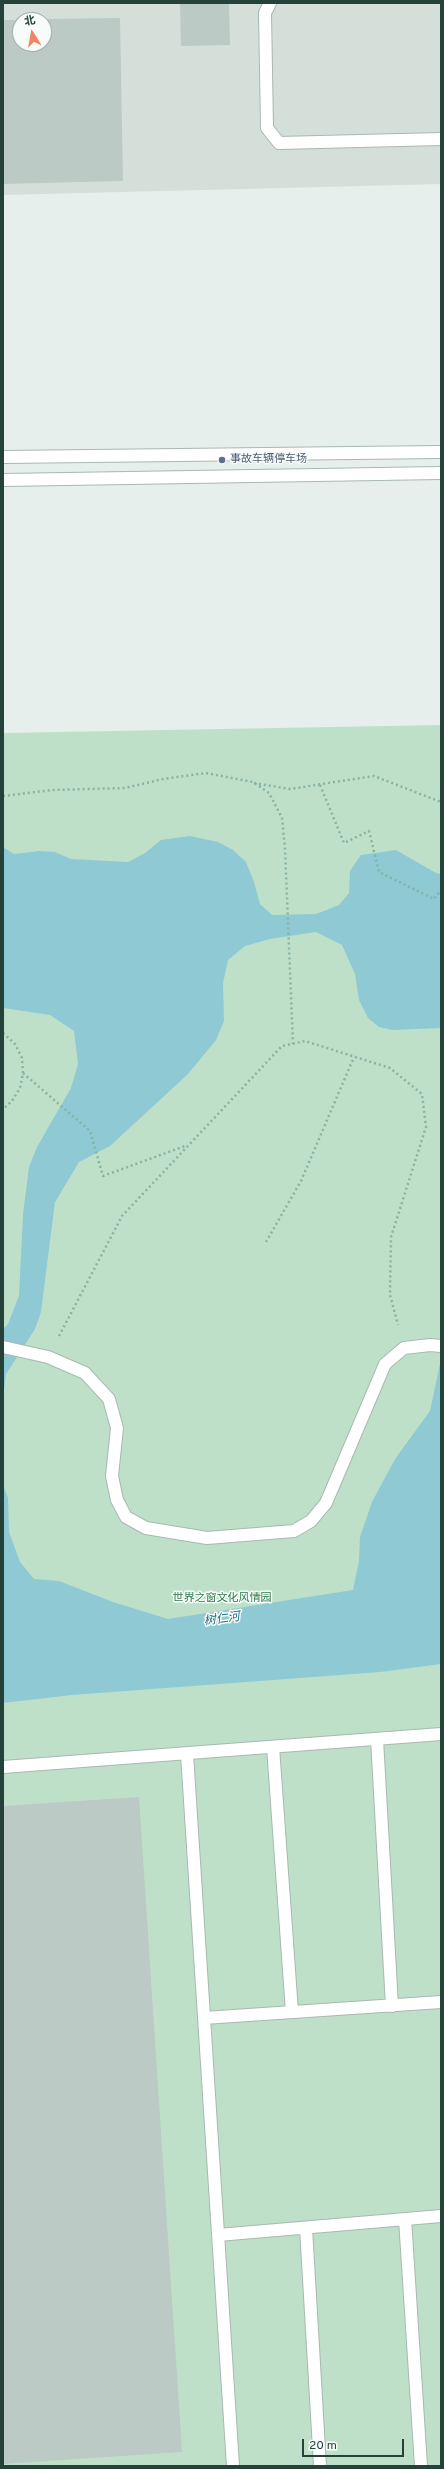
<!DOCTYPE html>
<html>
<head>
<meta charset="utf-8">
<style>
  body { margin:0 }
  #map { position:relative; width:444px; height:2469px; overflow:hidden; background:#e6efeb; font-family:Overpass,"Noto Sans SC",sans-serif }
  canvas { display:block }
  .frame { position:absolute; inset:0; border:4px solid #24423a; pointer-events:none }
  .north { position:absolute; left:12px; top:12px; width:40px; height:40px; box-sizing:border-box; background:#f7fbf9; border:1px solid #a3b1ad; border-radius:50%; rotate:349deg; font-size:11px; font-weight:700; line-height:16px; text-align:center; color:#24423a }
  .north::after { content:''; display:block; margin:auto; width:14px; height:18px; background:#f4845f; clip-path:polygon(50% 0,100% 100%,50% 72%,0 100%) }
  .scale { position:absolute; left:302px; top:2439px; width:102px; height:18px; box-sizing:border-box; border:2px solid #24423a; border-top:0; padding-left:5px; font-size:12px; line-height:14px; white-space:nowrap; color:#24423a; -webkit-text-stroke:3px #f7fbf9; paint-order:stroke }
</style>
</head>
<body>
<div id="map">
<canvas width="444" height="2469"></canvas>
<div class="frame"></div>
<div class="north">北</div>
<div class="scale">20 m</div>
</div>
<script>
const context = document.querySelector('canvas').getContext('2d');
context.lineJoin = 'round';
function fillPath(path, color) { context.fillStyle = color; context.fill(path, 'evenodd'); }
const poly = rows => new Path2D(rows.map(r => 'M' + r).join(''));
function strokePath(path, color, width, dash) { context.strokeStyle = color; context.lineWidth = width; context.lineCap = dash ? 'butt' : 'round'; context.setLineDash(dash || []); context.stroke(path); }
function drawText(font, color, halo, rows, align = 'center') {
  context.font = font + ' Overpass,"Noto Sans SC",sans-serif'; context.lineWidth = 3; context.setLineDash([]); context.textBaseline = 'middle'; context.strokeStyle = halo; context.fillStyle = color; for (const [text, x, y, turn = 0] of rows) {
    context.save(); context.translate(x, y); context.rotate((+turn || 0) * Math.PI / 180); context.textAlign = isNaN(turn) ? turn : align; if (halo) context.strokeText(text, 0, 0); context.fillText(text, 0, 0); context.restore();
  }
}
fillPath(poly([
  [3,3,441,3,441,184,3,195],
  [20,20,44,20,44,44,20,44]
]), '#d4dfda');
fillPath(poly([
  [441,725,441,2466,3,2466,3,733]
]), '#bfe0c8');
fillPath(poly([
  [190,836,218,842,233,850,246,862,254,882,260,904,272,915,316,914,339,905,349,893,350,871,361,855,396,850,436,873,441,874,441,1028,392,1030,379,1027,368,1018,359,1000,355,974,342,945,316,932,270,939,245,946,228,960,223,983,224,1021,216,1040,188,1074,110,1146,79,1162,55,1202,41,1312,35,1329,6,1374,3,1399,3,1329,8,1324,19,1296,23,1214,29,1167,37,1147,71,1088,78,1064,74,1031,50,1015,3,1008,3,847,14,854,39,851,55,852,71,859,128,862,145,853,161,840],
  [441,1359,441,1664,380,1672,72,1695,3,1703,3,1485,8,1498,9,1532,20,1562,34,1579,59,1581,113,1602,168,1619,353,1590,359,1561,360,1537,372,1502,395,1459,430,1411]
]), '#8ec9d4');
fillPath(poly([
  [180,3,229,3,230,45,181,46],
  [120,18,123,181,3,184,3,20,20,20,20,44,44,44,44,19],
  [139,1797,182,2452,3,2464,3,1806]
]), '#bbcac4');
const lane = poly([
  [270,3,265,13,267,128,279,143,441,139],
  [3,457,441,452],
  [3,480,441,473],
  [3,1347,48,1357,85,1373,109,1399,117,1428,112,1476,117,1500,126,1517,146,1528,207,1538,294,1531,311,1521,326,1503,385,1364,404,1348,430,1345,441,1346],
  [377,1739,392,2006],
  [273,1747,292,2012],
  [187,1754,233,2466],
  [3,1767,441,1734],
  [204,2018,441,2002],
  [405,2219,421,2466],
  [306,2228,320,2466],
  [218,2235,441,2216]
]);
strokePath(lane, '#a8b8b2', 14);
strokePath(poly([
  [254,783,290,789,374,776,441,802],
  [320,785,344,843,369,831,379,872,434,899,441,890],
  [3,796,52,790,125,788,163,779,206,773,253,782,269,793,282,818,285,849,293,1044],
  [3,1033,15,1044,22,1058,23,1073,20,1088,12,1101,3,1109],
  [23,1073,90,1131,103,1176,185,1146],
  [266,1242,301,1181,354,1057],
  [59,1336,122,1216,282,1046,305,1041,390,1068,422,1094,426,1127,391,1237,390,1295,398,1325]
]), '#86b3a5', 2.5, [2, 3]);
strokePath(lane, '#fff', 12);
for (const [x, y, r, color] of [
  [222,460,4,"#5c6f8a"]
]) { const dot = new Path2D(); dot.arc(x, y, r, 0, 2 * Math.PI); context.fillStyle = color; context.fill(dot); strokePath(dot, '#f7fbf9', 1.5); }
drawText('11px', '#4e5e75', '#f7fbf9', [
  ["事故车辆停车场",230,460]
], 'left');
drawText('11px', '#2d7a4b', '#f7fbf9', [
  ["世界之窗文化风情园",222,1599]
]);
drawText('italic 12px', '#1c6f80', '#f7fbf9', [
  ["树仁河",222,1620,-8]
]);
</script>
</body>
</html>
